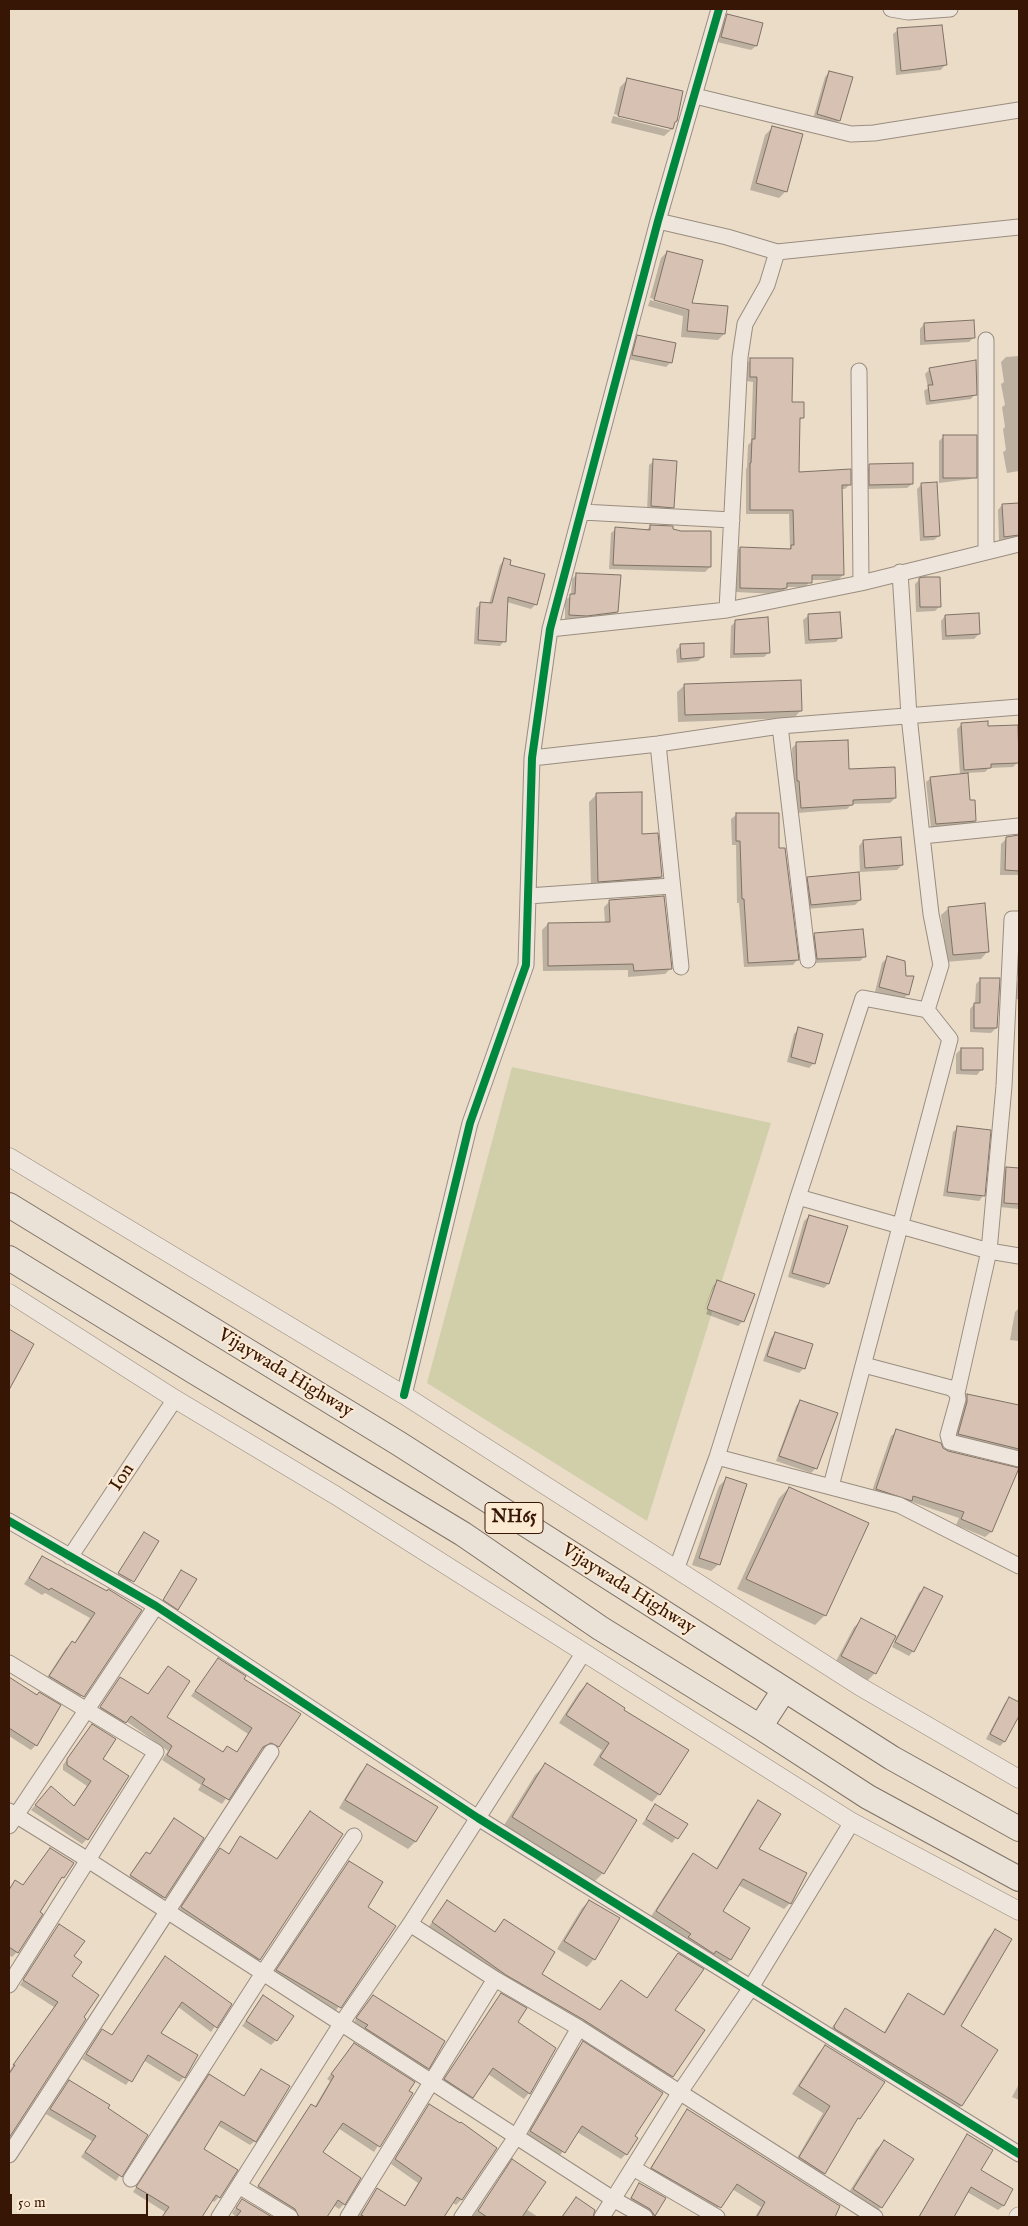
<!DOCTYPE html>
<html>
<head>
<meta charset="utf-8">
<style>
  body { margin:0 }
  #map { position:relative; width:1028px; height:2226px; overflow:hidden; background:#ebdcc8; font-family:"IM FELL English",serif }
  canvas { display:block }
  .frame { position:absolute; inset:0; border:10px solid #371606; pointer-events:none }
  .scale { position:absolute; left:10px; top:2194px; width:138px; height:22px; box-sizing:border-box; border:2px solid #371606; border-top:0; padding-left:6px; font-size:15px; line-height:18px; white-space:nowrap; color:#371606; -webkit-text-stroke:4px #fcead2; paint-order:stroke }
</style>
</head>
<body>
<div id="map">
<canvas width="1028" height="2226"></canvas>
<div class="frame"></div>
<div class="scale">50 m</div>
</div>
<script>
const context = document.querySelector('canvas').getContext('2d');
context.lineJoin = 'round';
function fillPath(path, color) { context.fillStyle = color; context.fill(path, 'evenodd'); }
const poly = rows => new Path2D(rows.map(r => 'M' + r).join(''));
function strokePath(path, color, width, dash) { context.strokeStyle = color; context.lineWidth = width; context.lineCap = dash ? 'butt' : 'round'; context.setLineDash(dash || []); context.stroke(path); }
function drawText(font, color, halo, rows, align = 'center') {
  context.font = font + ' "IM FELL English",serif'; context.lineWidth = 4; context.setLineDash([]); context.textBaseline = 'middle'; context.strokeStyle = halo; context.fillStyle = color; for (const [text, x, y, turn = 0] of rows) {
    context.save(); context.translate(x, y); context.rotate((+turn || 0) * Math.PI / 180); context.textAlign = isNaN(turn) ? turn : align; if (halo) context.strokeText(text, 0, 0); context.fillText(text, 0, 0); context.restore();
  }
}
fillPath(poly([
  [512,1067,771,1123,647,1521,427,1383]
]), '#d1ceaa');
fillPath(poly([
  [728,16,756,46,751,50,717,42,723,20],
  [898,30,945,65,941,70,896,75,893,34],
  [829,72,839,120,835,125,813,119,825,77],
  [627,80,682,92,676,121,672,129,664,136,611,123,613,116,669,130,671,128,614,114,620,87],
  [773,127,786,191,779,198,750,190,765,135],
  [667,252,690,304,724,334,718,340,681,337,683,316,648,306,650,300,686,310,686,308,650,298,661,258],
  [924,324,974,337,969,342,920,345,920,329],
  [638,337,671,362,666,367,628,359,633,342],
  [1019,356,1019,471,1007,473,1003,452,1006,450,1003,429,1005,427,1002,407,1005,405,1001,384,1004,382,1001,362,1006,357],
  [751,359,802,418,799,421,798,474,849,485,845,489,841,489,843,575,838,580,810,580,806,587,787,587,781,593,776,594,736,592,736,552,740,548,789,550,790,548,789,514,746,514,746,469,747,467,748,445,751,442,753,382,746,381,746,364],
  [930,369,975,394,971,399,926,405,924,391,928,388,925,374],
  [944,436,975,474,971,479,939,483,939,441],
  [654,461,673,507,668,512,647,511,649,465],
  [870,465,912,484,907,488,865,489,865,470],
  [922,484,939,536,934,540,920,541,917,489],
  [1002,505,1019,505,1019,539,999,541,998,510],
  [650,526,672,530,710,567,705,572,609,569,611,533,616,529,646,531],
  [504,560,536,604,531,609,507,602,504,641,500,646,474,644,476,608,481,604,489,604,500,565],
  [577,574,617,612,612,617,582,620,565,619,565,600,571,596,572,579],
  [920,579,940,606,935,611,916,612,915,584],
  [808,616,840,637,836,642,805,644,803,620],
  [945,616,979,634,974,639,942,640,941,621],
  [736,621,769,652,764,657,730,658,731,626],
  [681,645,703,657,698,661,677,663,676,650],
  [685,685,801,710,794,718,678,722,677,692],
  [962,724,987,727,1018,762,1013,767,989,768,985,772,966,773,969,801,975,821,970,825,931,828,926,782,931,778,960,775,957,729],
  [797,743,848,770,895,798,890,803,852,804,847,809,797,813,795,785,793,785,792,748],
  [597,794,641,835,661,877,654,884,591,888,589,802],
  [736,815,778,849,797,960,793,965,744,967,739,903,737,903,736,845,732,845,731,819],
  [1006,839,1019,839,1019,875,1000,875,1001,844],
  [863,841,902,865,897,870,860,872,859,846],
  [808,878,860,900,855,905,806,909,803,882],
  [610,901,671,968,665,974,628,977,628,970,543,971,542,930,548,924,605,923,604,907],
  [949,908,988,951,981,959,946,962,941,915],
  [815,934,865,956,860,961,814,963,810,939],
  [887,958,908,994,903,999,875,992,882,963],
  [981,979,996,1028,991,1033,970,1032,970,1009,975,1003,976,984],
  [1019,980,1019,999,1014,999,1014,985],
  [799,1029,814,1063,809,1068,787,1062,794,1034],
  [961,1049,981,1070,977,1075,956,1074,956,1054],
  [958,1128,983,1196,979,1201,943,1196,953,1132],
  [1007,1168,1019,1169,1019,1209,1000,1207,1002,1173],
  [809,1216,828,1284,824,1288,788,1277,804,1221],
  [718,1282,743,1321,738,1326,706,1314,717,1286,714,1286,703,1313,713,1286],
  [1019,1308,1019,1341,1010,1340,1015,1312],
  [775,1333,804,1368,799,1373,763,1361,771,1338],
  [967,1396,1000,1404,1019,1405,1019,1458,953,1440,962,1401],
  [800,1401,816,1468,811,1473,776,1461,796,1406],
  [897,1431,947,1452,1019,1469,991,1532,985,1537,956,1525,959,1518,909,1501,905,1506,871,1494,891,1436],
  [726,1479,719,1564,711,1571,692,1565,719,1486],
  [789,1488,825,1615,815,1625,737,1589,779,1498],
  [145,1533,158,1541,128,1586,115,1578],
  [42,1558,140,1610,77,1702,44,1682,66,1648,72,1643,74,1644,90,1618,45,1593,42,1595,24,1584],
  [181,1572,177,1609,173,1613,160,1605],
  [924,1588,913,1651,909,1656,892,1647,896,1638,894,1637,875,1673,867,1681,835,1663,854,1627,862,1620,896,1638,919,1593],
  [218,1660,242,1680,299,1715,273,1752,265,1747,260,1750,222,1804,198,1790,201,1785,162,1760,168,1751,126,1721,120,1727,96,1713,120,1679,147,1695,168,1667,165,1717,221,1753,227,1748,236,1753,248,1734,191,1696],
  [9,1679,36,1696,36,1745,31,1750,9,1736],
  [587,1684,622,1710,659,1794,652,1802,593,1765,602,1750,559,1723,579,1692],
  [1010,1698,1019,1703,1019,1713,1004,1742,1000,1746,986,1739,1005,1703],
  [92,1726,101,1760,87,1839,82,1844,31,1810,46,1793,73,1807,87,1786,63,1770,63,1765],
  [545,1765,603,1873,593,1883,503,1827,535,1775],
  [368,1766,436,1807,415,1842,408,1849,339,1808,360,1773],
  [758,1802,758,1849,790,1903,784,1909,738,1885,721,1912,749,1929,730,1960,724,1966,650,1918,687,1861,694,1855,716,1869,752,1808],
  [656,1805,686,1825,672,1843,642,1824],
  [310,1813,259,1959,254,1964,177,1913,220,1850,228,1855,240,1838,276,1860],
  [174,1820,164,1897,159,1902,127,1880,141,1858,146,1853,149,1855],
  [50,1849,63,1877,57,1883,17,1952,12,1957,9,1955,9,1888,15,1882,22,1886],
  [349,1862,366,1907,394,1926,335,2012,272,1975],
  [448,1901,494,1932,504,1920,540,1974,599,2011,621,1982,646,1999,678,1955,674,2010,672,2076,666,2082,427,1929],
  [589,1901,594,1959,587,1967,557,1949,582,1908],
  [59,1926,73,1957,70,1976,82,2017,85,2019,9,2136,10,2070,54,2007,20,1985],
  [995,1931,959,2026,997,2050,961,2106,955,2113,827,2034,845,2010,883,2034,902,2002,909,1995,942,2016,988,1938],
  [165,1958,230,2005,211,2032,177,2006,159,2033,184,2077,179,2082,143,2060,126,2085,82,2059,102,2031,111,2036],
  [501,1995,529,2093,524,2099,488,2074,467,2103,440,2085],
  [373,1996,428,2068,423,2073,353,2023],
  [263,1997,276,2040,271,2045,242,2026],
  [583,2043,633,2137,626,2154,621,2159,577,2132,558,2158,526,2137,577,2049],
  [825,2046,859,2118,852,2125,824,2173,816,2180,793,2165,823,2113,792,2094,818,2054],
  [349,2050,412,2094,374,2152,338,2128,322,2153,359,2179,344,2204,339,2209,333,2205,325,2217,292,2217,254,2192,306,2111,311,2106,314,2108,330,2081,327,2079],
  [261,2070,255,2141,250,2145,217,2125,202,2149,219,2197,214,2202,212,2200,200,2217,162,2217,165,2212,133,2192,205,2081,209,2076,243,2097],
  [69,2082,146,2135,116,2181,81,2157,92,2141,46,2114],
  [1019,2084,1019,2100,1012,2097],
  [429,2105,495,2149,461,2200,456,2205,452,2202,443,2217,358,2217,377,2190,404,2207,418,2183,391,2164],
  [687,2110,839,2207,833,2217,755,2217,761,2207,732,2189,714,2213,647,2173],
  [968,2136,979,2170,1012,2190,1003,2206,998,2210,967,2192,954,2217,918,2217],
  [884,2142,881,2207,874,2214,846,2197,876,2149],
  [513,2161,526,2209,538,2217,473,2216],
  [640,2184,664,2198,654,2217,649,2217,627,2203],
  [576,2198,594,2210,591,2217,561,2217],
  [242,2200,270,2217,236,2217,232,2213]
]), '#0003');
const building = poly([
  [727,14,763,23,757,46,721,37,727,14],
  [942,25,947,65,901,71,897,28,942,25],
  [829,71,853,77,840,121,817,114,829,71],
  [627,78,683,91,677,121,675,122,673,129,618,116,627,78],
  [772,126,803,134,787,192,756,183,772,126],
  [667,251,703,260,692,303,728,306,725,334,687,331,689,310,654,300,667,251],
  [974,320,975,338,925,341,924,323,974,320],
  [637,335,676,343,672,363,632,355,637,335],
  [750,358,793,358,792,402,804,402,804,418,800,418,799,472,851,469,851,485,842,485,844,575,812,575,812,583,787,583,787,588,781,589,740,588,740,547,791,549,791,545,794,545,793,510,750,510,750,463,751,463,752,439,755,439,757,377,750,377,750,358],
  [976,360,977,395,930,401,928,385,933,385,929,368,976,360],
  [943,435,977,435,977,478,943,478,943,435],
  [653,459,677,461,674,508,651,506,653,459],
  [913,463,913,484,869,485,869,464,913,463],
  [937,482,940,536,924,537,921,483,937,482],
  [1019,503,1019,535,1004,537,1002,504,1019,503],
  [650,525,673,526,673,529,681,531,711,531,711,567,613,565,615,527,650,530,650,525],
  [504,558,511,560,510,565,545,574,537,605,508,597,506,642,478,640,480,602,492,603,504,558],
  [576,573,621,575,618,612,587,616,569,615,570,594,575,594,576,573],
  [924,577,940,577,941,607,920,607,919,578,924,577],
  [840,612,842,638,809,640,808,614,840,612],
  [979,613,980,634,946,636,945,615,979,613],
  [768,617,770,653,734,654,735,620,768,617],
  [704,643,704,657,681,659,680,644,704,643],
  [801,680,802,711,685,715,684,684,801,680],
  [988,721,988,726,1018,725,1019,763,991,764,991,768,964,770,961,723,988,721],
  [848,740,849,769,895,767,896,798,853,800,853,805,801,808,799,781,797,781,796,742,848,740],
  [968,773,970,800,975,800,976,821,936,824,930,777,968,773],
  [642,792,642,834,658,833,662,877,598,882,596,793,642,792],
  [736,813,779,813,779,848,785,848,799,960,748,963,744,899,742,899,740,841,736,841,736,813],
  [1019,835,1019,871,1005,870,1006,837,1019,835],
  [901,837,903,865,865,868,863,840,901,837],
  [859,872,861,900,811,905,807,877,859,872],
  [664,896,672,969,634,971,633,964,548,966,548,923,610,922,609,900,664,896],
  [985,903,989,952,953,955,948,907,985,903],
  [863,929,866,957,817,959,814,933,863,929],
  [887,956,905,961,906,976,914,976,909,995,879,987,887,956],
  [980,978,1000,978,997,1028,974,1028,974,1003,980,1003,980,978],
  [798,1027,823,1034,815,1064,791,1057,798,1027],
  [961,1048,983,1048,983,1070,961,1070,961,1048],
  [957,1126,991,1130,985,1196,947,1192,957,1126],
  [1006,1167,1019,1168,1019,1204,1004,1203,1006,1167],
  [809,1215,848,1226,829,1284,792,1273,809,1215],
  [717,1280,755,1294,744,1322,707,1309,717,1280],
  [9,1329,34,1344,9,1390,9,1329],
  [775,1332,813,1344,805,1369,767,1356,775,1332],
  [967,1394,1019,1405,1019,1449,958,1434,967,1402,967,1394],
  [800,1400,838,1413,817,1469,779,1456,800,1400],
  [896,1429,941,1443,943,1448,948,1451,1019,1468,992,1532,961,1519,964,1512,913,1496,912,1501,876,1489,896,1429],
  [726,1477,747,1484,720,1565,699,1558,726,1477],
  [789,1487,869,1523,826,1616,746,1579,789,1487],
  [144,1532,159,1541,134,1582,118,1573,144,1532],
  [42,1556,107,1591,108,1589,142,1610,84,1697,49,1676,72,1641,75,1643,95,1613,51,1588,49,1590,29,1578,42,1556],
  [181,1570,197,1579,178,1610,163,1600,181,1570],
  [924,1587,943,1596,914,1652,895,1642,924,1587],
  [861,1618,896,1636,876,1674,841,1656,861,1618],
  [218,1658,246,1676,244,1679,301,1714,279,1747,271,1743,263,1747,229,1800,202,1784,205,1779,167,1755,172,1746,131,1716,126,1723,100,1707,120,1677,148,1694,168,1666,190,1681,167,1717,223,1752,227,1746,237,1752,252,1728,195,1691,218,1658],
  [9,1677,37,1695,39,1692,61,1705,37,1746,9,1728,9,1677],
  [587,1683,625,1708,624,1710,689,1750,660,1795,600,1757,609,1743,566,1715,587,1683],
  [1009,1697,1019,1702,1019,1716,1005,1742,990,1734,1009,1697],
  [92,1724,116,1739,103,1759,129,1776,88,1840,35,1805,51,1786,74,1806,91,1781,67,1765,67,1759,92,1724],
  [545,1763,637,1820,604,1874,512,1817,545,1763],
  [367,1764,438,1807,416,1842,345,1800,367,1764],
  [758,1800,781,1814,759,1849,807,1873,791,1904,743,1879,723,1911,750,1928,731,1960,716,1951,714,1954,688,1937,691,1934,656,1911,693,1853,717,1869,758,1800],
  [655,1804,688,1824,678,1839,646,1819,655,1804],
  [310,1811,343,1834,260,1960,181,1907,220,1848,229,1854,240,1836,277,1859,310,1811],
  [174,1818,204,1838,165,1898,130,1875,146,1852,150,1854,174,1818],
  [50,1848,74,1863,64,1878,62,1877,40,1912,43,1914,18,1953,9,1947,9,1890,15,1880,23,1885,50,1848],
  [349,1861,383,1882,368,1907,396,1926,341,2008,276,1970,349,1861],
  [447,1900,495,1932,504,1919,555,1952,542,1974,600,2010,621,1980,647,1998,678,1953,704,1969,675,2010,705,2030,673,2077,584,2020,506,1975,432,1922,447,1900],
  [589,1900,620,1918,595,1960,564,1941,589,1900],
  [59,1924,85,1941,74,1956,82,1962,72,1976,99,1995,84,2017,86,2019,9,2138,9,2074,15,2065,13,2065,58,2002,23,1980,59,1924],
  [995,1929,1012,1939,961,2026,998,2050,962,2106,835,2029,834,2026,845,2008,885,2033,908,1993,944,2015,995,1929],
  [165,1956,232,2004,217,2028,182,2002,161,2033,198,2055,185,2078,148,2055,132,2082,86,2054,102,2029,112,2035,165,1956],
  [501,1993,527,2008,518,2022,556,2048,530,2094,493,2068,473,2098,444,2079,501,1993],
  [263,1995,294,2016,277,2041,246,2021,263,1995],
  [373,1995,445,2041,429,2069,365,2028,368,2025,356,2018,373,1995],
  [583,2041,663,2093,635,2136,638,2138,627,2155,582,2126,565,2153,530,2131,583,2041],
  [354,2043,415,2082,409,2091,413,2093,380,2147,343,2123,323,2152,361,2178,345,2205,338,2200,327,2217,299,2217,295,2209,258,2186,311,2104,316,2107,334,2076,331,2074,354,2043],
  [825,2045,885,2082,860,2119,858,2118,825,2174,799,2157,830,2106,799,2086,825,2045],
  [261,2069,290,2086,256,2142,221,2121,204,2149,238,2170,220,2198,216,2195,202,2217,162,2217,169,2207,136,2187,209,2074,244,2096,261,2069],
  [69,2080,110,2105,108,2108,148,2135,122,2177,85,2152,96,2136,50,2109,69,2080],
  [429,2104,460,2123,461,2122,497,2148,462,2200,457,2197,444,2217,365,2217,361,2215,377,2188,405,2206,422,2178,395,2159,429,2104],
  [687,2109,840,2206,835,2217,757,2217,765,2202,737,2184,721,2208,651,2168,687,2109],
  [967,2134,993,2150,981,2170,1013,2189,1004,2206,971,2187,954,2217,919,2217,967,2134],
  [884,2140,914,2159,882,2208,853,2189,884,2140],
  [512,2159,546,2182,522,2217,487,2217,478,2211,512,2159],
  [639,2183,666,2198,655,2216,650,2209,631,2198,639,2183],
  [576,2197,595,2210,593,2217,562,2217,576,2197],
  [242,2199,272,2217,236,2217,241,2211,236,2208,242,2199]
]);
fillPath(building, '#d7c1b3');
strokePath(building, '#7f7266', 1);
const minor = poly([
  [891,9,908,12,950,9],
  [695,96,851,134,874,133,1019,110],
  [658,221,727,237,777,252,1019,227],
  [986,340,986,551],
  [859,371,861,583],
  [582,512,732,520],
  [900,572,909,716,922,836,931,914,941,965,927,1010],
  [727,610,740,357,745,324,767,285,777,252],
  [550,629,727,610,861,583,1019,544],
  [780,726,808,960],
  [658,744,681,967],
  [532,758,658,744,780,726,1019,707],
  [922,836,1019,826],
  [528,896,671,886],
  [798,1197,989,1251,1019,1256],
  [864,1365,951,1388,957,1393,958,1399,948,1435,950,1442,1019,1459],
  [957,1393,989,1251,1004,1086,1012,919,1019,919],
  [404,1395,470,1123,526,965,532,758,550,629,658,221,719,9],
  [717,1457,899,1505,1019,1566],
  [9,1521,156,1606,478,1818,1019,2154],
  [70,1557,175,1399],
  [676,1570,717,1457,798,1197,863,998,927,1010,950,1039,831,1486],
  [9,1663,156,1752,9,1985],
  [9,1811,88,1860,613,2199,645,2217],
  [9,1826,156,1606],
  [410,1924,495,1979,579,2028,875,2217],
  [9,2155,271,1752],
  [633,2168,717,2217],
  [131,2179,263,1973,354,1836],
  [239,2186,290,2217],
  [219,2217,341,2024,410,1924,584,1652],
  [348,2217,495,1979],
  [462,2217,516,2137,579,2028],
  [602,2217,680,2092,750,1989,852,1822]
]);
const tertiary = poly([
  [9,1157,404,1395,859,1686,1019,1779],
  [9,1293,175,1399,335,1495,852,1822,1019,1911],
  [1018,2217,1019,2216]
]);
const trunk = poly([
  [9,1205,398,1443,892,1758,1019,1829],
  [9,1258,193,1371,463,1534,600,1628,760,1727,868,1797,1019,1879],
  [760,1727,784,1690]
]);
strokePath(minor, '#9a8d7f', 17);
strokePath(tertiary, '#9a8d7f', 19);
strokePath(trunk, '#7f7266', 26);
strokePath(minor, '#eee6dc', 15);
strokePath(tertiary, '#eee6dc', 18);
strokePath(trunk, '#eae2d6', 24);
strokePath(poly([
  [404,1395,470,1123,526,965,532,758,550,629,658,221,719,9],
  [9,1521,156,1606,478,1818,1019,2154]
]), '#00873e', 8);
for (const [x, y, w] of [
  [514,1518,58]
]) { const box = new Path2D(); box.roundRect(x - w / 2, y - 15.5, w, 31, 4); context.fillStyle = '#fcead2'; context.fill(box); strokePath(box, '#371606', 1); }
drawText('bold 18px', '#371606', null, [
  ["NH65",514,1518]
]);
drawText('19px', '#371606', '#fcead2', [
  ["Vijaywada Highway",285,1374,31],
  ["Ion",123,1478,-57],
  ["Vijaywada Highway",628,1590,32]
]);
</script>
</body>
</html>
